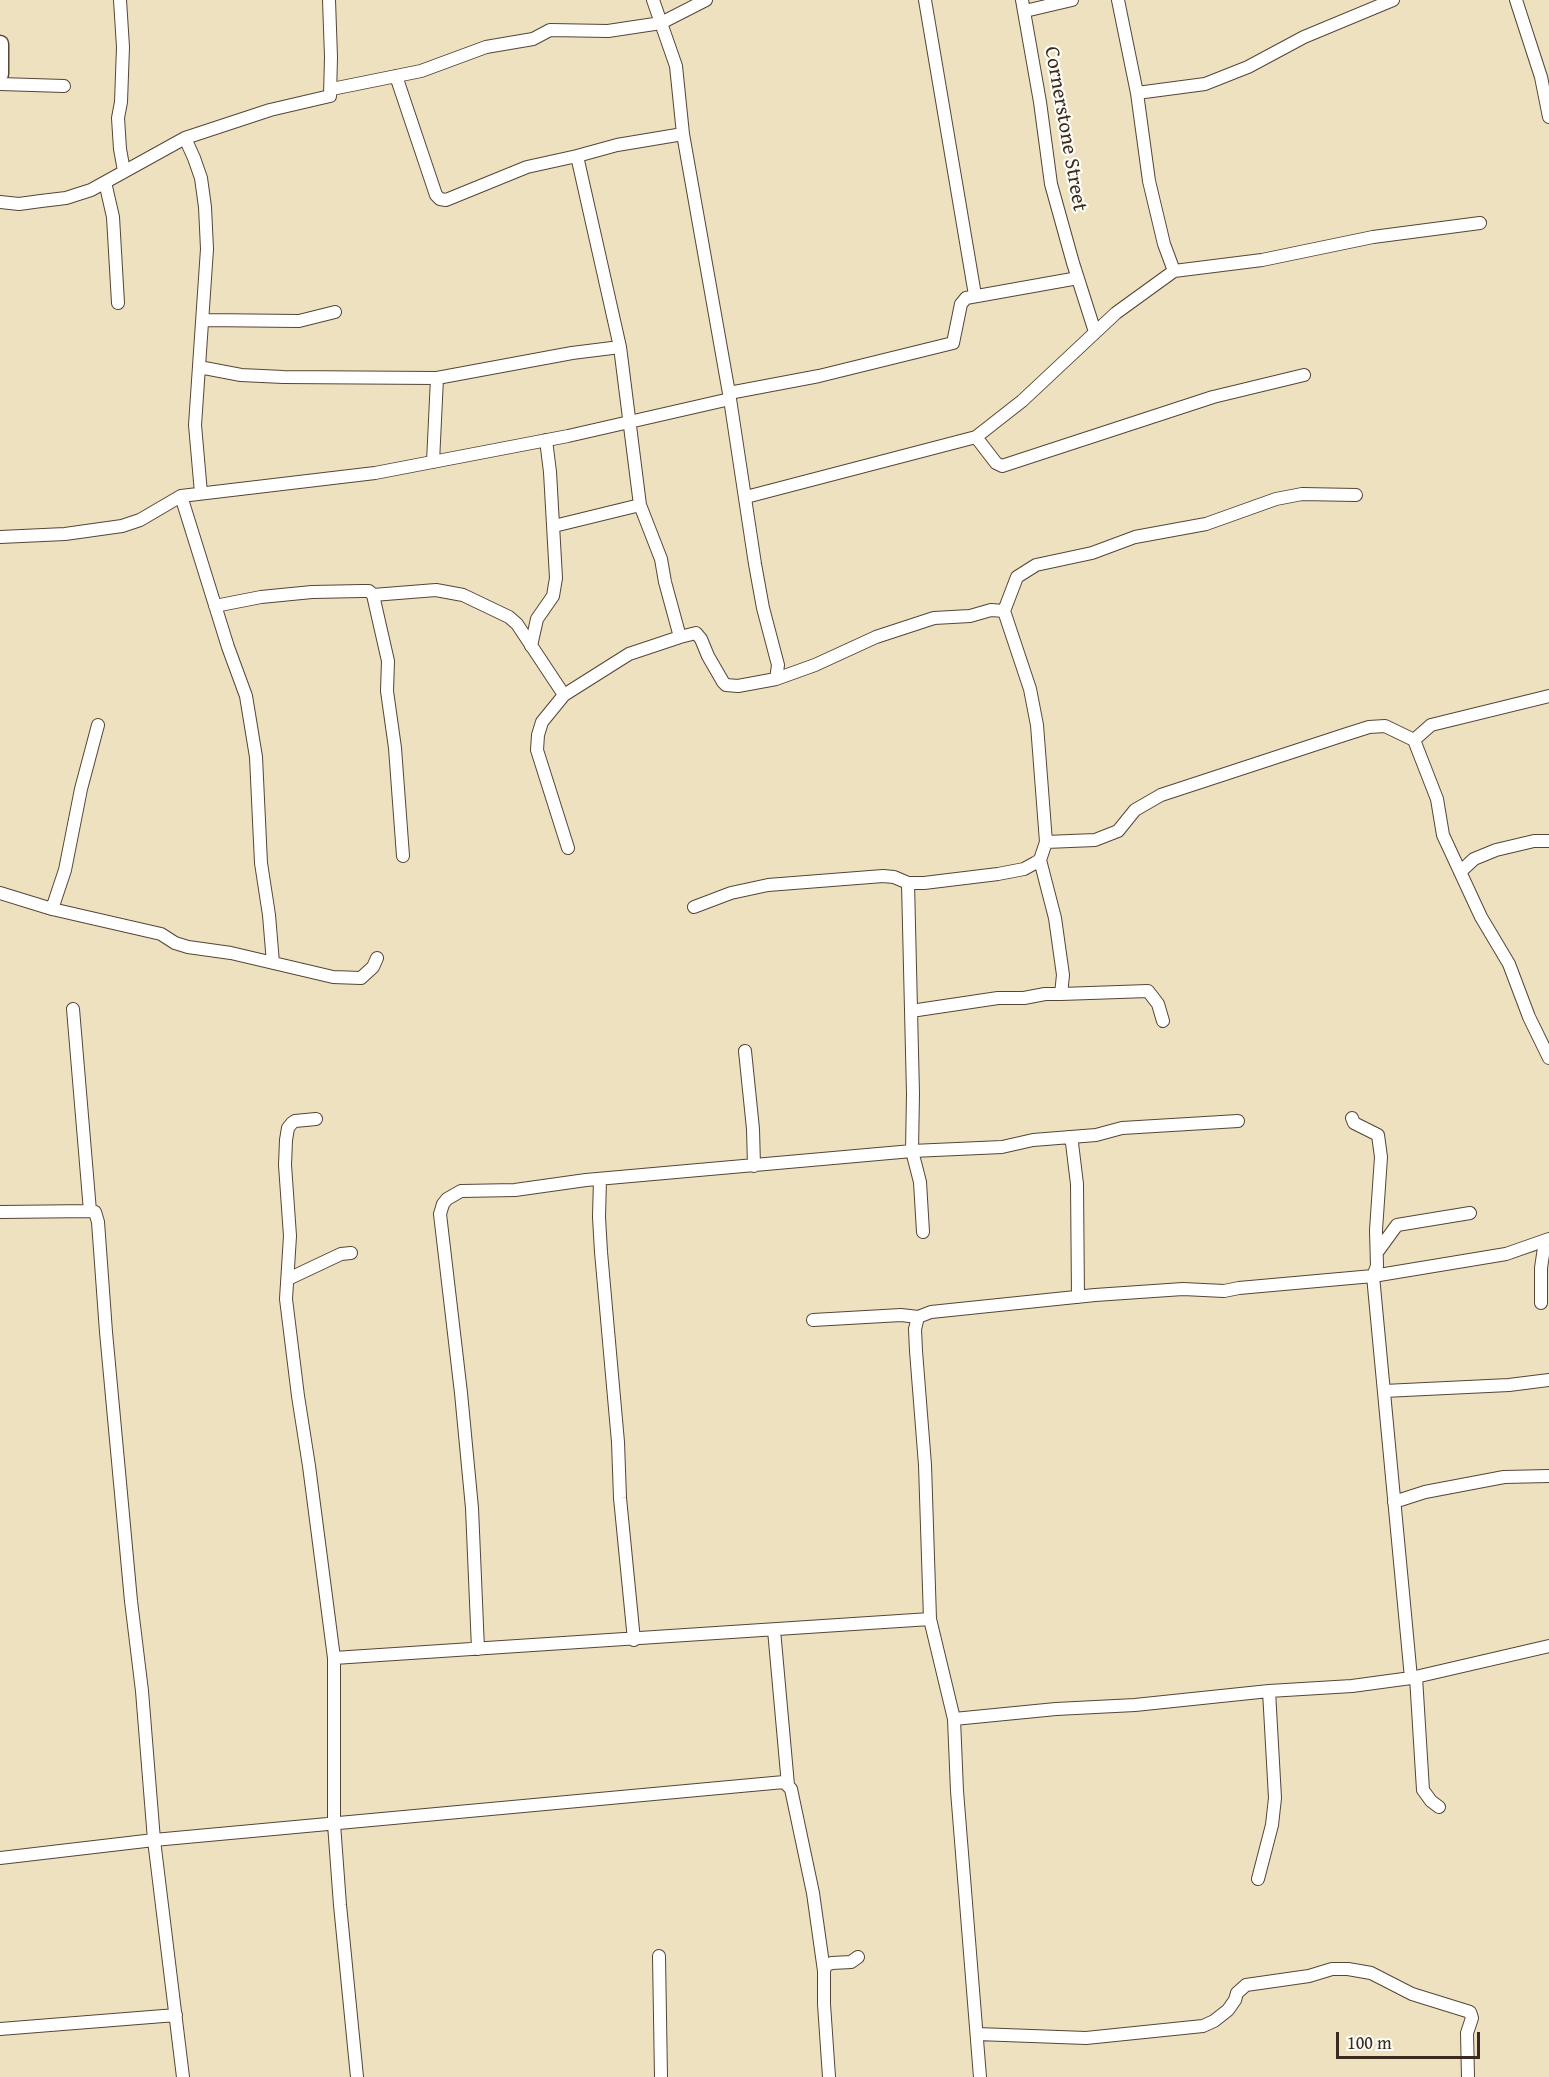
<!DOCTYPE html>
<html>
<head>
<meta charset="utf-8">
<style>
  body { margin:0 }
  #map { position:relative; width:1549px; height:2077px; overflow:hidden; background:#ede1c0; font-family:"Gentium Book Plus",serif }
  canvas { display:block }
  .scale { position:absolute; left:1336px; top:2032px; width:144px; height:27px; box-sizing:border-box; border:3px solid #3b2a1e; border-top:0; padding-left:8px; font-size:18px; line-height:21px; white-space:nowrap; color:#3b2a1e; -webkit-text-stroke:4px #fdfcf7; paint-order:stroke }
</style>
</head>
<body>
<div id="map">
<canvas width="1549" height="2077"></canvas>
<div class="scale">100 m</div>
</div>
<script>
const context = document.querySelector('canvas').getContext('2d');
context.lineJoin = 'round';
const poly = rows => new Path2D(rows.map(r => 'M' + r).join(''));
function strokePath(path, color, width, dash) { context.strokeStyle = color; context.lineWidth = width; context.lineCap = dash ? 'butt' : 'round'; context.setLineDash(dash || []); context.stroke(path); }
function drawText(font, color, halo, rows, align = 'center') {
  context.font = font + ' "Gentium Book Plus",serif'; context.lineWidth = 4.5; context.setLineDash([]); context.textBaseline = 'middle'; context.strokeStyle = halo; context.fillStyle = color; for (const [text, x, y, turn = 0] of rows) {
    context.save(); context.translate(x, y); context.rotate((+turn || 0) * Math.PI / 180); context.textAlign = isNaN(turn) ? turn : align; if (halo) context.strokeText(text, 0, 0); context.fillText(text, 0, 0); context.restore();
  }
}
const minor = poly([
  [120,0,123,47,121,102,118,118,120,149,124,171],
  [706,0,661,23,676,66,683,134,730,399,755,564,763,608,778,665,776,679],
  [925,0,975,295],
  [1022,0,1040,102,1051,184,1073,263,1095,332],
  [1516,0,1541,77,1549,117],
  [1025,11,1072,0],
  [396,76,436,195,440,199,446,200,527,167,577,156],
  [0,84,64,86],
  [332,89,421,71,486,47,533,39,550,30,608,31,661,23,653,0],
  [1137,93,1205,84,1248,67,1304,37,1393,0],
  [185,138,270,110,330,96,331,57,329,0],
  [105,182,113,217,118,303],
  [0,202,19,204,41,201,66,198,91,190,185,138,194,158,201,178,205,207,207,249,195,425,201,493],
  [1174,271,1262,260,1373,237,1480,223],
  [203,320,299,321,335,312],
  [620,347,577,156,617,145,683,134],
  [199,367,241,375,283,377,437,378,572,353,620,347,640,505,661,559,665,582,680,637],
  [729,393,819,376,953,343,961,304,966,298,1078,278],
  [976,437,996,463,1002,466,1213,397,1304,375],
  [433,462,437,378],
  [181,496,228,647,246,696,256,757,261,863,269,915,273,963],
  [746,497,976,437,1022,401,1116,313,1174,271,1164,244,1149,181,1137,93,1118,0],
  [554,526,640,505],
  [0,537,65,534,122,526,140,520,181,496,375,473,568,436,730,399],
  [373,595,436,590,463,595,509,617,517,624,564,695],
  [215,606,261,597,312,592,362,591,369,591,373,595,388,661,387,691,395,748,403,856],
  [531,646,537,619,553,596,556,578,550,472,546,440],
  [1414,740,1431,725,1549,696],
  [1046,842,1095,840,1118,831,1135,810,1161,795,1347,734,1369,727,1385,726,1414,740,1437,799,1443,835,1481,917,1509,964,1529,1017,1549,1058],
  [568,848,537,750,538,735,542,722,564,695,629,654,680,637,696,633,701,639,708,656,723,682,726,685,738,686,776,679,815,665,876,637,934,618,970,616,991,610,1004,611],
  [1460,872,1474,859,1496,850,1534,841,1549,841],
  [908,883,913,1094,912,1151,920,1182,923,1232],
  [0,893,52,909,161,934,175,943,188,947,231,953,333,977,361,978,373,967,377,958],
  [694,907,731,893,768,885,883,876,894,877,908,883,924,883,998,874,1024,869,1035,863,1040,860,1046,842,1037,725,1030,689,1004,611,1017,577,1036,565,1092,553,1135,537,1206,524,1276,499,1302,494,1356,495],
  [52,909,65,870,81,789,98,725],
  [1061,994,1148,991,1158,1004,1163,1021],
  [73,1009,90,1211],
  [911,1011,998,998,1024,998,1045,994,1061,994,1063,975,1055,918,1040,860],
  [745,1051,753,1129,754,1166],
  [1352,1118,1354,1123,1378,1135,1381,1157,1376,1230,1377,1266,1373,1276,1411,1678],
  [316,1119,295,1121,292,1123,288,1128,286,1140,285,1165,290,1236,286,1299,298,1396,309,1466,334,1658],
  [1069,1137,1072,1143,1077,1184,1078,1297],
  [600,1179,599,1217,601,1252,618,1442,620,1498,634,1640],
  [0,1212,92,1211,95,1212,98,1222,106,1332,131,1601,142,1691,154,1840,0,1858],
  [1378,1251,1397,1225,1470,1213],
  [288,1279,341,1254,351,1253],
  [1541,1303,1541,1268,1545,1241],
  [813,1320,901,1315,918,1317],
  [1384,1391,1509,1385,1549,1380],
  [1394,1502,1425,1492,1504,1477,1549,1476],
  [774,1630,788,1785],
  [478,1649,472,1508,461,1393,440,1214,443,1204,447,1199,461,1191,515,1190,586,1180,912,1151,1002,1147,1033,1140,1096,1135,1122,1128,1238,1121],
  [1416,1677,1423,1790,1431,1801,1439,1807],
  [954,1719,1056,1709,1135,1705,1269,1691,1352,1686,1411,1678,1549,1646],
  [1258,1879,1272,1825,1275,1798,1269,1691],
  [659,1956,661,2077],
  [0,2029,176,2015],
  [977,2034,1086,2038,1203,2026,1214,2021,1228,2010,1235,2000,1237,1993,1246,1985,1309,1976,1332,1969,1348,1969,1371,1973,1412,1994,1470,2012,1472,2018,1467,2033,1468,2077],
  [183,2077,154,1840,784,1782,791,1789,813,1893,824,1971],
  [357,2077,340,1905,334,1824,334,1658,930,1619],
  [829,2077,824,2004,824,1971,826,1965,832,1963,851,1962,858,1957],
  [980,2077,957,1791,954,1719,930,1619,925,1465,916,1351,915,1329,918,1317,931,1312,1095,1295,1183,1289,1224,1291,1239,1288,1373,1276,1506,1254,1549,1239]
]);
const major = poly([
  [0,44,0,74]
]);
strokePath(minor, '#564536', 14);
strokePath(major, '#564536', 19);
strokePath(minor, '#fff', 12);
strokePath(major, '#fff', 16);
drawText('21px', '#3b2a1e', '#fdfcf7', [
  ["Cornerstone Street",1065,129,80]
]);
</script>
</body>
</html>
